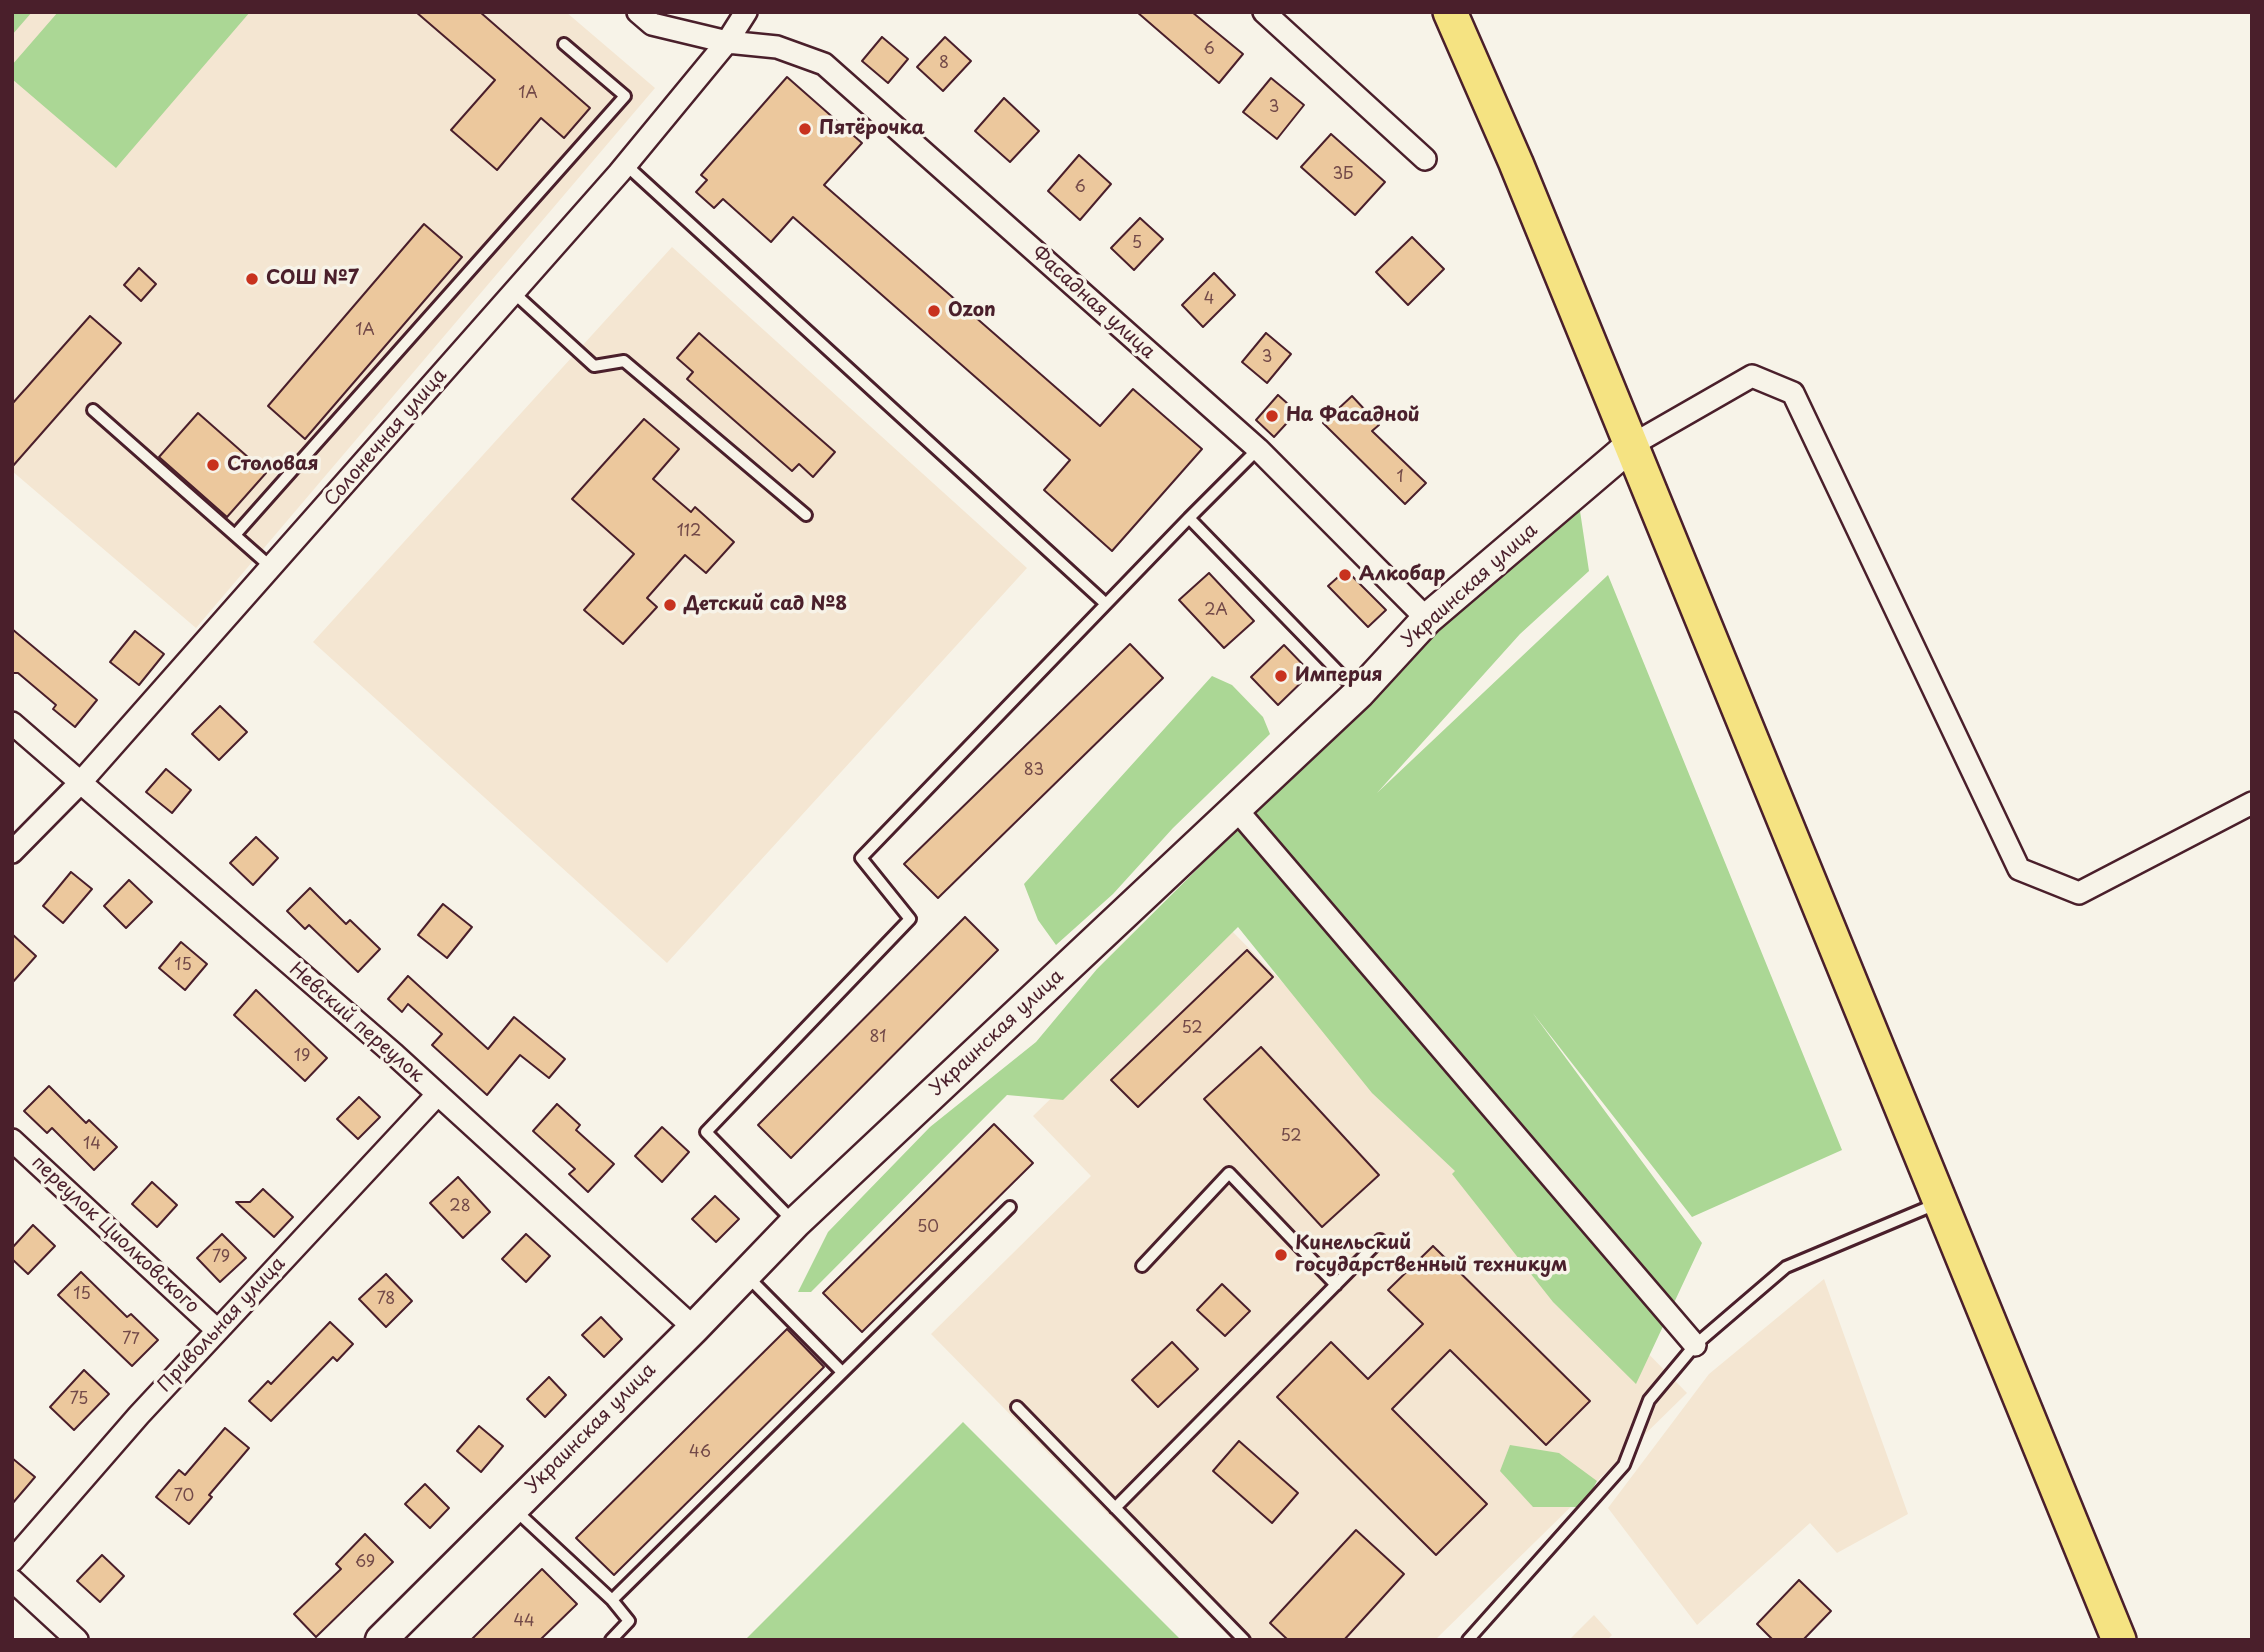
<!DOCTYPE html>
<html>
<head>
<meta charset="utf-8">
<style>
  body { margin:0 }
  #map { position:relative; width:2264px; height:1652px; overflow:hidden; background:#f7f3e8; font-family:"Playpen Sans",sans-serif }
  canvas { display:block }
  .frame { position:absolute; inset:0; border:14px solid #4a1f2b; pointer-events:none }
</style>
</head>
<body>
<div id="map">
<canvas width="2264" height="1652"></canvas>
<div class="frame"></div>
</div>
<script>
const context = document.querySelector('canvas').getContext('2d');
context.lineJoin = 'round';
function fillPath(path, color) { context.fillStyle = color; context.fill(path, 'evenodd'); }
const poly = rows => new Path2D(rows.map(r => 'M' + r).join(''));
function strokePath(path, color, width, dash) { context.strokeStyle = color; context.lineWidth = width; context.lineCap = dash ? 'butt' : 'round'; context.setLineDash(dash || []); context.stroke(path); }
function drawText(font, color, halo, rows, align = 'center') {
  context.font = font + ' "Playpen Sans",sans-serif'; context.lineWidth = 7; context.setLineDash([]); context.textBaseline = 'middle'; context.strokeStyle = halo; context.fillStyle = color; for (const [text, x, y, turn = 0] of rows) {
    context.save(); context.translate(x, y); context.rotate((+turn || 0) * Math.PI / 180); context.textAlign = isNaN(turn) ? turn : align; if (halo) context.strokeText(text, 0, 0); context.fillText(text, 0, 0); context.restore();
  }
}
fillPath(poly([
  [28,12,566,12,655,88,196,628,12,471,12,31],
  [672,247,1027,568,667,963,313,642],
  [1227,926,1687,1393,1435,1640,1232,1640,931,1334,1091,1176,1033,1116],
  [1824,1279,1908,1514,1837,1553,1810,1523,1697,1625,1608,1508,1709,1374],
  [1594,1615,1612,1635,1607,1640,1569,1640]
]), '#f4e6d2');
fillPath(poly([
  [12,12,32,12,12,35],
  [58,12,250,12,116,168,12,79,12,65],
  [1577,491,1589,571,1520,634,1377,793,1608,575,1842,1150,1692,1217,1532,1012,1702,1243,1636,1384,1553,1302,1452,1174,1455,1171,1372,1093,1238,927,1063,1100,1007,1095,811,1292,798,1292,828,1232,930,1127,1036,1042,1097,969],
  [1212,676,1232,685,1263,717,1270,734,1173,828,1113,894,1056,945,1038,920,1024,884],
  [963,1422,1181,1640,745,1640],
  [1510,1445,1559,1453,1597,1481,1583,1507,1533,1507,1500,1471]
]), '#abd795');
const building = poly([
  [416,12,480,12,590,108,564,138,541,118,497,170,451,130,495,80,416,12],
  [1137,12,1192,12,1243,54,1219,83,1137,12],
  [882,37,908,59,888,83,862,61,882,37],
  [945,37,971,61,943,91,917,67,945,37],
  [787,77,862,143,824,185,1100,426,1133,389,1202,449,1112,551,1044,490,1070,460,793,217,771,242,723,199,714,208,696,192,707,180,701,175,787,77],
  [1271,78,1304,105,1277,139,1243,112,1271,78],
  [1004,98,1039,131,1010,162,975,131,1004,98],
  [1331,134,1385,182,1355,215,1301,167,1331,134],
  [1079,155,1111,184,1080,220,1048,191,1079,155],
  [1140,218,1163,239,1134,270,1111,248,1140,218],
  [424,224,462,257,305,439,268,406,424,224],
  [1412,237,1444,269,1408,305,1376,272,1412,237],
  [139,268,156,284,141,301,124,285,139,268],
  [1214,273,1235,295,1203,327,1182,305,1214,273],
  [90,316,121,343,12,467,12,404,90,316],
  [699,333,835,452,813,477,799,464,792,471,687,379,693,372,677,358,699,333],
  [1266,333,1291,354,1267,383,1242,362,1266,333],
  [1278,395,1297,412,1274,437,1256,420,1278,395],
  [1352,396,1379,425,1372,431,1426,483,1405,504,1323,423,1352,396],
  [198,413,266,473,227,517,159,457,198,413],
  [644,419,679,449,653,479,691,512,695,507,734,542,706,573,685,555,647,598,657,607,623,644,584,610,634,554,572,499,644,419],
  [1346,570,1386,610,1368,627,1328,586,1346,570],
  [1209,573,1254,621,1224,648,1179,600,1209,573],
  [12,629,97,700,75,727,53,709,56,705,18,673,12,673,12,629],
  [135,631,164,654,139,685,110,662,135,631],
  [1130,644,1163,678,938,898,904,864,1130,644],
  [1284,645,1311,673,1278,705,1251,677,1284,645],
  [220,706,247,732,219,760,192,734,220,706],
  [166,769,191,790,172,813,146,792,166,769],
  [256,837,278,858,253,885,230,863,256,837],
  [71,872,92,889,63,923,43,906,71,872],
  [129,880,152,902,126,928,104,906,129,880],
  [310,888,346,924,350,920,380,949,358,972,309,925,305,929,287,911,310,888],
  [443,904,472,927,447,958,418,935,443,904],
  [965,917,998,950,791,1158,758,1125,965,917],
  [12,934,36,956,12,983,12,934],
  [181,942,207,964,185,990,159,968,181,942],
  [1247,950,1273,977,1138,1107,1111,1080,1247,950],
  [408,976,488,1049,514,1017,565,1059,549,1078,520,1055,487,1095,432,1045,442,1034,408,1004,402,1012,388,999,408,976],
  [256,990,327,1058,305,1081,234,1015,256,990],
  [1261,1047,1379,1175,1322,1227,1204,1099,1261,1047],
  [49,1086,86,1123,89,1120,117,1147,94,1170,52,1128,47,1133,24,1111,49,1086],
  [359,1097,380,1117,358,1139,337,1119,359,1097],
  [557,1104,580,1125,576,1130,614,1164,588,1192,569,1174,575,1169,533,1131,557,1104],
  [994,1124,1033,1163,862,1332,823,1293,994,1124],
  [662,1127,689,1152,662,1182,635,1156,662,1127],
  [458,1177,490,1212,463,1238,430,1203,458,1177],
  [152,1182,177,1205,157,1227,132,1204,152,1182],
  [263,1189,293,1217,274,1237,236,1202,250,1202,263,1189],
  [715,1196,739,1219,716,1242,692,1219,715,1196],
  [33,1225,55,1246,28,1274,12,1259,12,1248,33,1225],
  [222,1234,246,1258,220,1282,197,1258,222,1234],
  [526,1234,550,1256,526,1282,502,1259,526,1234],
  [1433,1246,1590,1401,1546,1445,1450,1350,1392,1409,1487,1504,1436,1555,1277,1397,1331,1342,1368,1379,1423,1324,1388,1290,1433,1246],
  [81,1272,127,1317,131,1314,158,1340,132,1366,58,1295,81,1272],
  [386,1274,412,1301,386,1327,359,1299,386,1274],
  [1222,1284,1250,1311,1225,1336,1197,1310,1222,1284],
  [601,1317,622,1339,604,1357,582,1335,601,1317],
  [330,1322,353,1344,337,1361,333,1357,271,1421,249,1401,268,1381,271,1384,330,1322],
  [787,1329,824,1367,614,1575,576,1538,787,1329],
  [1172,1342,1198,1369,1158,1407,1132,1380,1172,1342],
  [84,1370,109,1394,74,1430,50,1407,84,1370],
  [549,1377,566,1395,545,1417,527,1399,549,1377],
  [479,1426,503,1446,481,1472,457,1451,479,1426],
  [225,1428,249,1448,209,1495,212,1497,189,1524,156,1497,179,1470,185,1475,225,1428],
  [1239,1441,1298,1493,1272,1523,1213,1471,1239,1441],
  [12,1458,35,1477,12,1504,12,1458],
  [425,1484,449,1508,430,1528,405,1504,425,1484],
  [1356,1530,1404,1574,1344,1640,1288,1640,1270,1623,1356,1530],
  [365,1534,393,1562,316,1637,294,1614,341,1569,336,1564,365,1534],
  [102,1555,124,1576,100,1602,77,1581,102,1555],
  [542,1569,577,1604,540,1640,471,1640,542,1569],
  [1799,1580,1831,1611,1803,1640,1773,1640,1757,1624,1799,1580]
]);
fillPath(building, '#ecc89d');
strokePath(building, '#4a1f2b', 2);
const lane = poly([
  [626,165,1106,604],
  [514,293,594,366,624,361,806,515],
  [93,410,272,568],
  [1258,449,1189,518,1357,691],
  [235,535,625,96,564,44],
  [793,1221,706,1132,910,919,861,858,1189,518],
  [1142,1266,1229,1173,1336,1285],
  [748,1277,842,1372],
  [1017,1407,1244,1640],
  [1115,1508,1380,1240],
  [514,1509,612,1600],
  [611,1640,629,1621,612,1600,1010,1207],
  [1468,1640,1624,1465,1649,1400,1695,1345,1786,1267,1936,1204]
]);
const street = poly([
  [638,12,652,24,727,42,777,47,824,64,1258,449,1427,619],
  [1264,12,1425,159],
  [1630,446,1752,376,1793,393,2019,869,2079,893,2252,803],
  [12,723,395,1055,694,1328],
  [1236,809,1695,1345],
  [12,852,80,783,619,173,727,42,746,12],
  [12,1140,217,1330],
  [12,1561,139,1415,437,1095],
  [12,1580,77,1640]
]);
const secondary = poly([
  [381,1640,694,1328,795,1223,1359,693,1427,619,1630,446]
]);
const primary = poly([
  [1450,12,1516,163,2119,1640]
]);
strokePath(lane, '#4a1f2b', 16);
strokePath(street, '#4a1f2b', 26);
strokePath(secondary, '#4a1f2b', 35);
strokePath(primary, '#4a1f2b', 38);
strokePath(lane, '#f7f3e8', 10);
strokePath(street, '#f7f3e8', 21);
strokePath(secondary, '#f7f3e8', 30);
strokePath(primary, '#f5e382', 33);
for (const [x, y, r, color] of [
  [805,129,7,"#c8321e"],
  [252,279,7,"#c8321e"],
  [934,311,7,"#c8321e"],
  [1272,416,7,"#c8321e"],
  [213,465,7,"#c8321e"],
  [1345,575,7,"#c8321e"],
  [670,605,7,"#c8321e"],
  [1281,676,7,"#c8321e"],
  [1281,1255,7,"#c8321e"]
]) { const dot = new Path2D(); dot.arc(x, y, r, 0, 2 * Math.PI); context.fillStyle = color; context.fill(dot); strokePath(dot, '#f7f3e8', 2.5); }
drawText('16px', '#724948', null, [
  ["6",1209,50],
  ["8",944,64],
  ["1А",528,94],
  ["3",1274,108],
  ["3Б",1343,175],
  ["6",1080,188],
  ["5",1137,244],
  ["4",1209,300],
  ["1А",365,331],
  ["3",1267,358],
  ["1",1400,478],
  ["112",689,532],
  ["2А",1216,611],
  ["83",1034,771],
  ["15",183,966],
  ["52",1192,1029],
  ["81",878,1038],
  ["19",302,1057],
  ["52",1291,1137],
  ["14",92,1145],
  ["28",460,1207],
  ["50",928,1228],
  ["79",221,1258],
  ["15",82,1295],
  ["78",386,1300],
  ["77",131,1340],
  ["75",79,1400],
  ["46",700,1453],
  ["70",184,1497],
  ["69",365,1563],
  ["44",524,1622]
]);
drawText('bold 19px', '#4a1f2b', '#f7f3e8', [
  ["Пятёрочка",819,129],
  ["СОШ №7",266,279],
  ["Ozon",948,311],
  ["На Фасадной",1286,416],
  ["Столовая",227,465],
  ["Алкобар",1359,575],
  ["Детский сад №8",684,605],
  ["Империя",1295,676],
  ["Кинельский",1295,1244],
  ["государственный техникум",1295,1266]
], 'left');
drawText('19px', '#4a1f2b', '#f7f3e8', [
  ["Фасадная улица",1093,303,42],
  ["Солонечная улица",386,438,-49],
  ["Украинская улица",1470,586,-42],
  ["Невский переулок",356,1023,41],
  ["Украинская улица",997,1033,-43],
  ["переулок Циолковского",115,1235,43],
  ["Привольная улица",222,1325,-47],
  ["Украинская улица",591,1429,-45]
]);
</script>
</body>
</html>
